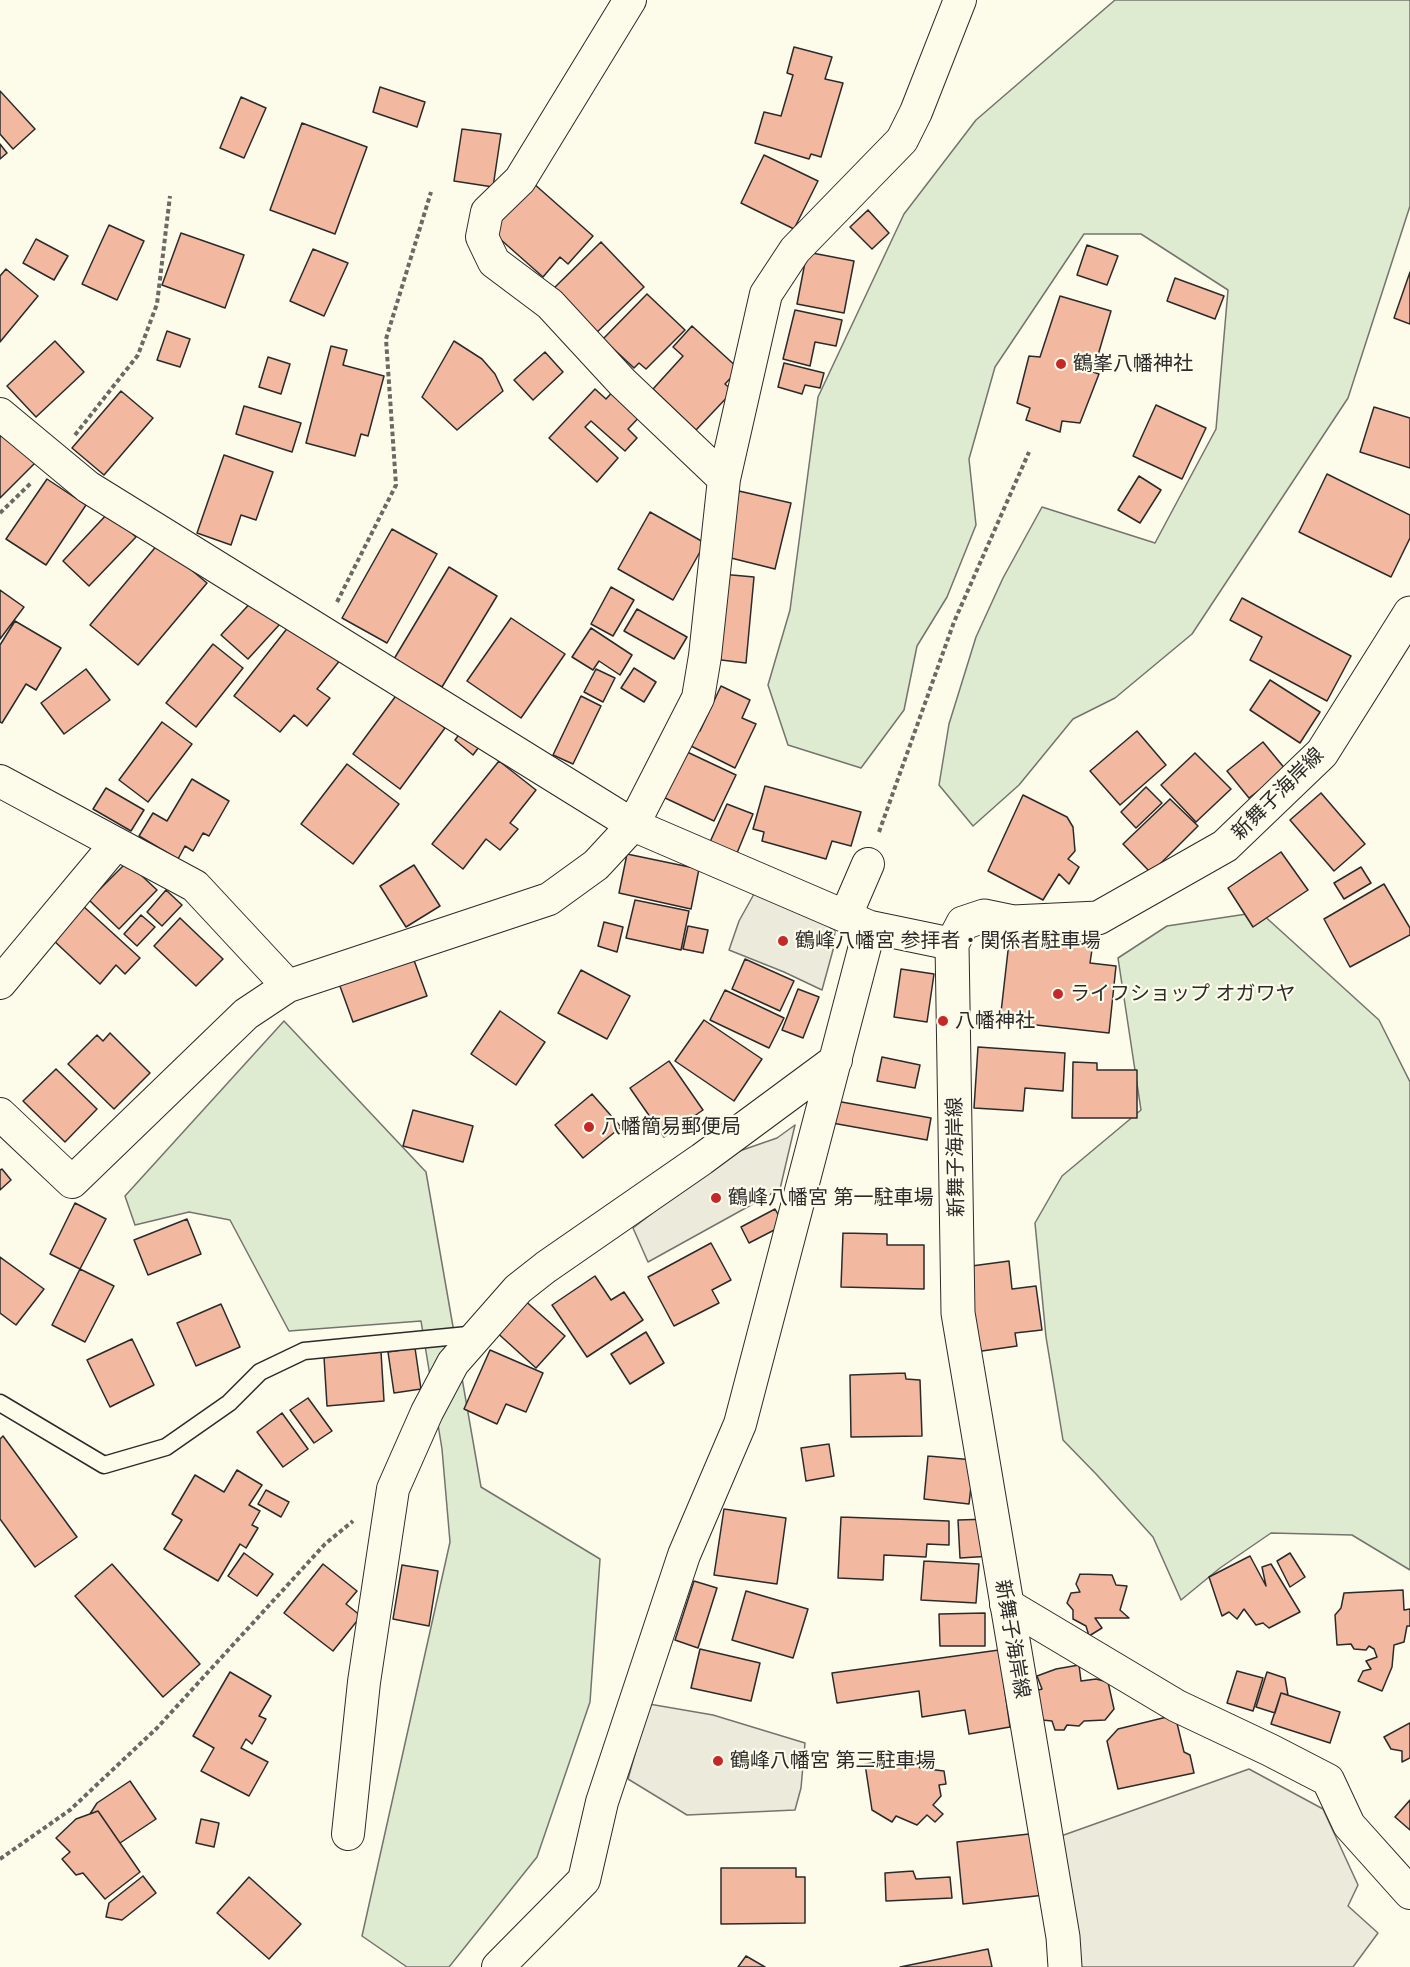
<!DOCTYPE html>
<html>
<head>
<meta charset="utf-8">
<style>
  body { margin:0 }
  canvas { display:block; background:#fdfbea }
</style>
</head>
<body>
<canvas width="1410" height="1967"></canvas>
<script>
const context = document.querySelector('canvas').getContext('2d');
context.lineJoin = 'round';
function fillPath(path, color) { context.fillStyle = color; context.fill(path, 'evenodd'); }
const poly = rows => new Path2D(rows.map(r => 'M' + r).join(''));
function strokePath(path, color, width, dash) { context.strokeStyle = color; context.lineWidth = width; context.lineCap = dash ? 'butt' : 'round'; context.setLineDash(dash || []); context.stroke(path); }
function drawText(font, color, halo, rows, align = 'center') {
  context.font = font + ' Quicksand,"Noto Sans JP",sans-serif'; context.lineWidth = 4.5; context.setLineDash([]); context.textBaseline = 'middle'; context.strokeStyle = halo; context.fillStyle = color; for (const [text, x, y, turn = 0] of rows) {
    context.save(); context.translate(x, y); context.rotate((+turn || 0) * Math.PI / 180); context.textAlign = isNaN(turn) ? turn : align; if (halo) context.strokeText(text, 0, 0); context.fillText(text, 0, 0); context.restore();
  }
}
const green = poly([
  [1115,0,1410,0,1410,206,1348,398,1192,634,1115,698,1073,719,1019,785,973,826,939,785,949,724,976,637,1003,578,1042,507,1155,543,1216,429,1228,290,1141,234,1084,234,995,367,969,459,976,525,947,597,917,646,904,710,861,768,788,745,768,685,790,610,818,397,904,214,976,120,1115,0],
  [1260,912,1379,1020,1410,1082,1410,1570,1352,1535,1271,1533,1220,1568,1181,1600,1153,1537,1097,1475,1063,1440,1046,1337,1035,1223,1062,1176,1141,1110,1118,958,1167,926,1260,912],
  [284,1021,426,1172,481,1487,600,1559,590,1702,537,1857,449,1967,407,1967,362,1936,450,1542,442,1449,421,1321,289,1331,230,1220,189,1212,135,1225,125,1196,284,1021]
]);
fillPath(green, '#deebd1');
strokePath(green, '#74746e', 1.5);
const parking = poly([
  [754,894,812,914,835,931,833,950,822,990,784,972,729,950,739,921,754,894],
  [795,1125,780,1189,648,1262,633,1228,728,1155,777,1138,795,1125],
  [649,1704,713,1715,805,1743,801,1788,795,1810,687,1815,628,1779,649,1704],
  [1249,1769,1323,1809,1358,1885,1348,1906,1378,1933,1353,1967,1076,1967,1061,1836,1249,1769]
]);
fillPath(parking, '#eceadb');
strokePath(parking, '#74746e', 1.5);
const building = poly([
  [794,47,832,57,825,79,843,83,821,157,811,154,809,159,755,143,764,112,781,116,793,75,787,73,794,47],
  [380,87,425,102,417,127,373,112,380,87],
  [0,91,35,129,13,149,0,134,0,91],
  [241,97,266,108,244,158,220,148,241,97],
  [302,123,367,147,335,234,270,210,302,123],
  [462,129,501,134,493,187,454,181,462,129],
  [0,144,7,153,0,159,0,144],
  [764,155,818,181,794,229,741,203,764,155],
  [533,183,593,236,568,264,560,257,543,277,491,231,533,183],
  [868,210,889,233,872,249,850,227,868,210],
  [109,225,144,241,117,300,82,284,109,225],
  [181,233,244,255,225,308,162,285,181,233],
  [36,239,68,256,54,280,23,263,36,239],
  [601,242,644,287,593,336,551,291,601,242],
  [1087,245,1118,256,1107,285,1077,275,1087,245],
  [313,249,348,263,324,316,290,301,313,249],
  [807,252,854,261,844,313,797,304,807,252],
  [6,269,38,296,0,342,0,276,6,269],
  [1410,272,1410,324,1394,318,1410,272],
  [1175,278,1224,296,1215,319,1167,301,1175,278],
  [647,294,685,330,646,369,639,363,634,368,603,339,647,294],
  [1060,296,1111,311,1093,372,1099,374,1080,423,1062,421,1060,432,1026,420,1030,408,1017,403,1029,356,1040,357,1060,296],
  [795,310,842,320,836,346,815,342,810,366,783,359,795,310],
  [692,326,739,369,725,384,733,391,696,430,653,389,683,356,673,347,692,326],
  [167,331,190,339,180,367,157,360,167,331],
  [55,341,84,372,36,417,7,386,55,341],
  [454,341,482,359,495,374,503,391,457,430,422,397,454,341],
  [331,346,347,350,343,365,384,376,368,436,361,434,355,456,306,443,331,346],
  [545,352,563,372,533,400,514,380,545,352],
  [268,357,290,364,281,394,259,387,268,357],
  [784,363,824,373,820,388,805,385,802,394,778,387,784,363],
  [617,387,644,412,628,429,637,438,625,451,591,421,585,427,618,458,597,482,549,438,595,389,606,399,617,387],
  [121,391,153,418,104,475,72,448,121,391],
  [1156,405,1206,428,1182,479,1133,456,1156,405],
  [244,406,301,423,292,452,236,434,244,406],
  [1374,407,1410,418,1410,468,1360,452,1374,407],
  [4,433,35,463,0,498,0,437,4,433],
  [224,455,273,472,256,520,241,515,231,545,197,533,224,455],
  [1327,474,1410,515,1410,538,1391,577,1299,532,1327,474],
  [1139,476,1161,490,1140,523,1118,510,1139,476],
  [47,479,86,505,46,565,6,539,47,479],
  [739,491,791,503,775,569,723,556,739,491],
  [109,512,136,537,89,586,63,561,109,512],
  [650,512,705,543,673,600,618,569,650,512],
  [392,529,437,554,387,643,342,618,392,529],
  [159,543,207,583,138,665,90,625,159,543],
  [449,567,497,596,442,687,394,659,449,567],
  [721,574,754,577,746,663,713,659,721,574],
  [611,587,634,600,613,636,591,624,611,587],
  [0,590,24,607,0,639,0,590],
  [1242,598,1351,656,1327,701,1250,660,1262,637,1230,620,1242,598],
  [254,599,280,624,248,659,221,635,254,599],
  [637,609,687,637,674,659,624,631,637,609],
  [511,618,565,654,521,718,467,681,511,618],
  [15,621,61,648,36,690,26,684,2,723,0,722,0,645,15,621],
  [293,621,341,659,317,689,330,698,307,726,294,715,280,732,234,696,293,621],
  [591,628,632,655,620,675,599,661,593,670,572,657,591,628],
  [213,644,243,668,196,727,166,703,213,644],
  [634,668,656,682,644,702,621,688,634,668],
  [86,669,110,700,64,734,41,703,86,669],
  [596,669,615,678,603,702,584,692,596,669],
  [1270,680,1320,712,1300,743,1250,710,1270,680],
  [721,686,750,700,742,718,756,724,735,768,683,742,691,726,700,731,721,686],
  [398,693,445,728,400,789,353,754,398,693],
  [581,696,601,706,573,764,553,755,581,696],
  [162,722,192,744,148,802,119,780,162,722],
  [464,728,482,743,473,755,455,740,464,728],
  [1137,731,1166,765,1120,805,1090,771,1137,731],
  [1263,742,1286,770,1249,798,1227,771,1263,742],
  [685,751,736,775,714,821,663,797,685,751],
  [1195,753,1231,789,1196,822,1161,785,1195,753],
  [499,761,536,790,510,823,518,829,500,850,486,839,463,869,432,844,499,761],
  [347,764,399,804,353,864,301,824,347,764],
  [192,779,229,801,209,836,203,833,193,851,185,846,178,859,139,836,153,813,167,821,192,779],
  [765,786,861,812,851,846,832,841,826,859,762,841,764,832,753,829,765,786],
  [1146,787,1162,803,1136,828,1121,812,1146,787],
  [106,788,144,810,131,831,93,809,106,788],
  [1321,793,1365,844,1334,871,1290,820,1321,793],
  [1023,795,1067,817,1073,827,1075,851,1068,859,1079,867,1069,884,1059,874,1043,900,988,871,1023,795],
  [1170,799,1198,826,1151,873,1123,844,1170,799],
  [727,804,753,814,737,853,710,842,727,804],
  [1281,852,1308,890,1253,927,1228,888,1281,852],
  [627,854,699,869,691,909,619,893,627,854],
  [127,862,157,890,119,929,89,900,127,862],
  [414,865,440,906,406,927,380,886,414,865],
  [1361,867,1371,883,1344,899,1334,883,1361,867],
  [1384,884,1410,928,1410,935,1350,967,1324,919,1384,884],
  [166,890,182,905,162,926,147,912,166,890],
  [635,900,689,911,681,950,626,938,635,900],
  [83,906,140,958,125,974,116,965,100,984,52,939,83,906],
  [141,915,155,927,137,946,124,934,141,915],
  [180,918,223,959,196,986,154,946,180,918],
  [604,922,623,927,617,952,598,946,604,922],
  [688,926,708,930,703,953,683,949,688,926],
  [1057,939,1093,943,1090,963,1116,966,1109,1033,1000,1021,1009,942,1057,948,1057,939],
  [411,952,427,996,353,1022,337,978,411,952],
  [745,959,794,981,780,1011,732,989,745,959],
  [901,969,934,974,927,1022,894,1017,901,969],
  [581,970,630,996,607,1039,558,1013,581,970],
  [798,989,819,997,803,1038,782,1030,798,989],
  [725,990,784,1018,769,1048,710,1020,725,990],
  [500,1011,545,1042,516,1085,471,1054,500,1011],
  [704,1020,762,1059,734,1101,675,1061,704,1020],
  [110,1033,150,1073,114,1109,68,1064,97,1035,103,1041,110,1033],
  [978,1047,1065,1053,1063,1091,1025,1088,1023,1111,974,1108,978,1047],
  [882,1057,920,1065,915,1088,877,1081,882,1057],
  [669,1061,703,1110,664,1137,630,1088,669,1061],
  [1073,1062,1097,1063,1097,1070,1137,1070,1137,1118,1072,1118,1073,1062],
  [56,1069,97,1109,65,1142,23,1101,56,1069],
  [592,1094,621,1127,583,1158,555,1125,592,1094],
  [836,1101,931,1118,927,1140,832,1123,836,1101],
  [413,1110,473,1126,463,1162,403,1146,413,1110],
  [2,1169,11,1180,0,1190,0,1170,2,1169],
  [75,1203,106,1219,80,1269,50,1254,75,1203],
  [775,1209,784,1225,749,1243,741,1227,775,1209],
  [187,1219,201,1254,148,1275,134,1240,187,1219],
  [843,1233,887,1234,887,1245,924,1245,924,1289,841,1287,843,1233],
  [711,1243,731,1280,712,1290,719,1303,674,1326,648,1277,711,1243],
  [0,1257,44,1289,16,1325,0,1313,0,1257],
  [1009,1261,1012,1289,1036,1286,1042,1330,1015,1333,1017,1346,975,1352,964,1267,1009,1261],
  [80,1269,114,1286,85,1342,52,1325,80,1269],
  [595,1276,611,1300,624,1292,643,1320,587,1357,552,1305,595,1276],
  [522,1298,565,1336,536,1368,493,1329,522,1298],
  [221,1304,240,1347,196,1366,177,1323,221,1304],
  [646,1332,664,1363,630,1384,611,1354,646,1332],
  [132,1339,154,1385,110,1407,87,1360,132,1339],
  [415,1348,421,1389,394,1393,388,1352,415,1348],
  [490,1350,543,1373,526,1412,506,1404,497,1424,464,1409,490,1350],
  [381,1352,384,1401,327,1406,324,1357,381,1352],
  [905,1373,906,1379,920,1380,922,1436,851,1437,850,1375,905,1373],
  [308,1398,332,1431,314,1443,290,1410,308,1398],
  [282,1413,308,1449,283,1467,257,1432,282,1413],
  [3,1436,77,1537,35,1567,0,1519,0,1439,3,1436],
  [829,1444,834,1476,806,1481,801,1448,829,1444],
  [928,1456,974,1460,969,1504,924,1499,928,1456],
  [237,1470,262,1485,249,1505,260,1511,252,1525,258,1528,246,1548,240,1544,218,1581,164,1549,182,1520,172,1514,195,1475,224,1492,237,1470],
  [266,1490,289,1502,281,1517,258,1504,266,1490],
  [724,1509,786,1518,777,1584,714,1575,724,1509],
  [841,1517,949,1521,949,1545,927,1544,926,1557,884,1555,883,1580,838,1578,841,1517],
  [990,1519,992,1556,960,1558,958,1520,990,1519],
  [244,1553,273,1574,257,1596,228,1576,244,1553],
  [1290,1553,1305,1577,1290,1587,1277,1561,1290,1553],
  [1250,1556,1266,1586,1262,1567,1271,1564,1300,1612,1269,1628,1263,1623,1256,1625,1244,1609,1237,1619,1229,1612,1222,1616,1209,1577,1250,1556],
  [924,1561,979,1564,976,1603,921,1600,924,1561],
  [112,1564,200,1664,163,1697,75,1596,112,1564],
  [323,1564,357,1591,346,1604,361,1616,333,1651,284,1613,323,1564],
  [402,1565,438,1571,429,1626,393,1619,402,1565],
  [1080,1574,1112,1575,1116,1585,1127,1586,1120,1610,1129,1618,1095,1618,1102,1628,1089,1636,1086,1626,1073,1619,1073,1610,1067,1603,1071,1593,1080,1592,1076,1584,1080,1574],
  [694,1581,717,1588,698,1648,675,1640,694,1581],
  [1403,1590,1404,1610,1410,1609,1410,1626,1407,1626,1404,1642,1394,1645,1392,1667,1382,1691,1358,1681,1363,1671,1371,1669,1366,1661,1377,1657,1374,1649,1369,1646,1366,1650,1354,1649,1351,1644,1337,1645,1335,1615,1341,1608,1344,1593,1403,1590],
  [746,1591,808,1609,793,1658,732,1640,746,1591],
  [985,1613,985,1646,940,1646,939,1614,985,1613],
  [700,1649,760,1663,751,1701,691,1688,700,1649],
  [999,1650,1010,1727,969,1734,965,1710,922,1717,919,1691,837,1703,832,1673,999,1650],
  [1079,1665,1081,1681,1096,1679,1108,1682,1114,1709,1105,1720,1084,1721,1079,1726,1067,1725,1064,1730,1055,1730,1052,1721,1042,1720,1032,1692,1042,1689,1037,1676,1056,1669,1079,1665],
  [1237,1671,1263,1678,1253,1711,1227,1703,1237,1671],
  [230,1672,271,1696,259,1716,266,1719,252,1744,246,1739,241,1748,268,1762,249,1796,201,1771,214,1748,193,1736,230,1672],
  [1267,1672,1285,1678,1288,1695,1281,1693,1275,1713,1256,1707,1267,1672],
  [1281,1693,1340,1712,1330,1743,1271,1724,1281,1693],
  [1175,1715,1184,1752,1190,1755,1194,1773,1118,1789,1107,1741,1118,1729,1175,1715],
  [1410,1723,1410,1758,1402,1762,1402,1751,1391,1749,1384,1737,1410,1723],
  [882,1754,917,1758,920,1768,944,1771,946,1784,939,1785,941,1796,933,1805,943,1814,935,1822,927,1815,917,1825,896,1816,892,1822,872,1810,865,1764,878,1762,882,1754],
  [130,1781,156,1819,120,1843,98,1811,90,1814,97,1803,130,1781],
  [1410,1800,1410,1830,1395,1817,1410,1800],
  [98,1811,140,1872,105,1899,83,1873,76,1875,62,1859,70,1852,56,1838,76,1819,98,1811],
  [201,1819,219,1823,214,1847,196,1843,201,1819],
  [1038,1833,1045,1895,963,1904,957,1842,1038,1833],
  [721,1868,796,1868,796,1877,805,1877,805,1923,721,1924,721,1868],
  [913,1871,916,1879,950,1877,952,1898,886,1901,885,1873,913,1871],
  [143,1876,156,1893,122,1920,106,1917,109,1903,143,1876],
  [249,1877,301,1924,269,1959,217,1913,249,1877],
  [988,1949,992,1967,900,1967,988,1949],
  [746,1956,765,1967,738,1967,746,1956]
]);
fillPath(building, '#f2b8a0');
strokePath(building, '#2b2b2b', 1.5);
const service = poly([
  [0,1403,104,1465,166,1447,229,1403,260,1372,304,1351,478,1334]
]);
const minor = poly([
  [630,0,520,180,487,212,482,237,494,262,550,304,622,382,724,479],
  [0,414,88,487,633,825,870,927,952,944],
  [0,781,195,886,288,986],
  [846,915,868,864],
  [0,983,116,844],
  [0,1114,72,1182,246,1014,288,986,549,899,596,865,633,825,698,698,705,656,724,479,766,294,795,250,902,140,916,112,960,0],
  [1006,1604,1177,1706,1270,1750,1328,1780,1349,1825,1410,1893],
  [348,1834,364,1682,393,1489,427,1412,453,1363,518,1289,546,1267,702,1159,836,1060],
  [498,1967,584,1880,602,1802,684,1555,740,1424,870,927]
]);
const secondary = poly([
  [1065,1967,1063,1937,958,1313,952,944,963,923,984,916,1013,922,1098,918,1225,846,1322,753,1410,613]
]);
strokePath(service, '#2b2b2b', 19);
strokePath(minor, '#2b2b2b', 34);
strokePath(secondary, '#2b2b2b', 35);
strokePath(poly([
  [75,435,138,355,157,304,170,196],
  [0,513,32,482],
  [337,602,396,485,386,339,431,192],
  [879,832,954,622,1029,452],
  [0,1859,70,1810,157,1728,325,1544,353,1521]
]), '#6a6964', 4, [4.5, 3]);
strokePath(service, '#fdfbea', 16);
strokePath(minor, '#fdfbea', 32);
strokePath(secondary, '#fdfbea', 33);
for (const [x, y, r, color] of [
  [1061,364,6,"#c62828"],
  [783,941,6,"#c62828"],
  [1058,994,6,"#c62828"],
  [943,1021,6,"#c62828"],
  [589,1127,6,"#c62828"],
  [716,1198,6,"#c62828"],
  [718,1761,6,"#c62828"]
]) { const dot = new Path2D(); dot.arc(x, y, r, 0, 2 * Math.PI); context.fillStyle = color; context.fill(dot); strokePath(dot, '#fdfbea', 2); }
drawText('20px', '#2b2b2b', '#fdfbea', [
  ["鶴峯八幡神社",1073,364],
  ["鶴峰八幡宮 参拝者・関係者駐車場",795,941],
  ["ライフショップ オガワヤ",1070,994],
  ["八幡神社",955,1021],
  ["八幡簡易郵便局",601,1127],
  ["鶴峰八幡宮 第一駐車場",728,1198],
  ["鶴峰八幡宮 第三駐車場",730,1761]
], 'left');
drawText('20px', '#2b2b2b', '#fdfbea', [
  ["新舞子海岸線",1278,794,-45],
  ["新舞子海岸線",956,1157,-91],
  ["新舞子海岸線",1012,1639,80]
]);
</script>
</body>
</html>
